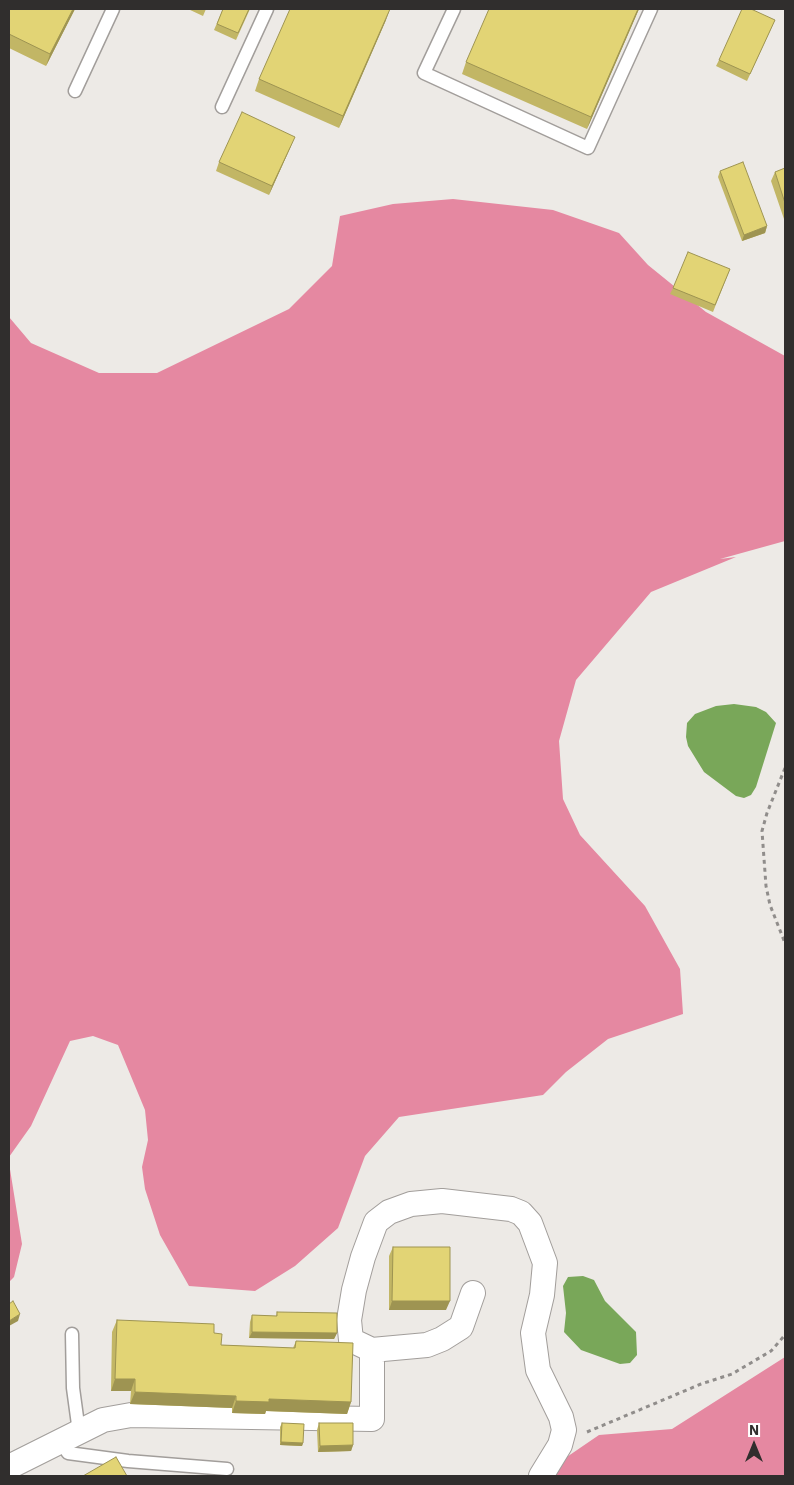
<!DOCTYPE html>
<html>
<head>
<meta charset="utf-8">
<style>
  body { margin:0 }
  #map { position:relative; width:794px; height:1485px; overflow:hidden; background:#edeae6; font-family:"IBM Plex Sans",sans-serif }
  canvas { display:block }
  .frame { position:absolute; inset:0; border:10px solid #302e2d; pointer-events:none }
  .north { position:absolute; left:729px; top:1420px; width:50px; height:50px; -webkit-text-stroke:4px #fff; paint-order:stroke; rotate:0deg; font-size:14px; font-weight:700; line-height:20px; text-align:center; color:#302e2d }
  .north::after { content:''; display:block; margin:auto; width:18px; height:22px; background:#302e2d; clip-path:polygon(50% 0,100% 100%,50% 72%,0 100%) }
</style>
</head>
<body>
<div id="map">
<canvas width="794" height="1485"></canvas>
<div class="frame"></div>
<div class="north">N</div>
</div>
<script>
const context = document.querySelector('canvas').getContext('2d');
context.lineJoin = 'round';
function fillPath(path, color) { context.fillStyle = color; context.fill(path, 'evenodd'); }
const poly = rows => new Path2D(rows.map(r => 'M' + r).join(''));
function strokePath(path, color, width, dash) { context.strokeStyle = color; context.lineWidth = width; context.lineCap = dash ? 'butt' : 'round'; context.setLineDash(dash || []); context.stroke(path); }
fillPath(poly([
  [453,199,553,210,619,233,648,265,706,312,785,356,785,541,720,559,736,557,651,592,576,680,559,741,563,799,580,835,645,906,680,969,683,1014,608,1039,566,1072,543,1095,399,1117,365,1156,338,1228,295,1266,255,1291,189,1286,160,1235,145,1189,142,1167,148,1140,145,1110,118,1045,93,1036,70,1041,31,1126,9,1157,9,317,31,343,99,373,157,373,289,309,332,266,340,216,393,204],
  [9,1163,22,1244,14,1277,9,1282],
  [785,1357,785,1476,539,1476,599,1435,672,1429]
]), '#e588a1');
fillPath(poly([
  [734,704,756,707,766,712,776,723,756,787,751,795,744,798,736,796,704,772,688,746,686,737,687,723,695,714,716,706],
  [583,1276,594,1280,605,1301,636,1332,637,1355,630,1363,620,1364,581,1350,564,1332,566,1313,563,1286,568,1277]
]), '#79a759');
const lane = poly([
  [454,9,424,73,588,148,651,9],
  [75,91,113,9],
  [222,107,267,9],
  [72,1334,73,1388,79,1432],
  [61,1442,68,1453,128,1461,227,1469]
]);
const street = poly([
  [473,1293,461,1327,442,1339,427,1345,372,1350,351,1340,349,1320,354,1290,363,1257,376,1222,389,1212,411,1204,442,1201,511,1209,521,1213,530,1223,545,1263,542,1295,533,1333,538,1370,561,1417,564,1430,560,1445,541,1476],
  [9,1467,103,1420,131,1415,372,1419,372,1350]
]);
strokePath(lane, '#a29e9b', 15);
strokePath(street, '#a29e9b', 26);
strokePath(poly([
  [785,768,767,813,762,831,766,886,770,905,785,943],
  [587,1432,701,1384,732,1374,771,1351,785,1335]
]), '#908d8b', 3, [4, 4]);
strokePath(lane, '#fff', 12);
strokePath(street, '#fff', 24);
fillPath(poly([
  [9,9,75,9,46,66,9,48],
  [188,9,206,9,203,16],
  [223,9,250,9,236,40,214,30],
  [639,9,587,129,462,74,466,62],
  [386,20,339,128,255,91,259,79],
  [775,20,747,81,716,66,719,60],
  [291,146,269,195,216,171,219,162],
  [785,168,785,218,784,219,771,181,775,172],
  [720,171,767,226,765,233,742,241,718,177],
  [730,269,713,312,670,294,673,288],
  [393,1247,446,1310,389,1310,389,1256],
  [277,1312,337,1333,334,1339,249,1338,250,1322,252,1315,276,1316],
  [117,1320,214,1333,221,1345,293,1348,296,1341,351,1402,347,1414,266,1411,265,1414,232,1413,232,1408,130,1404,131,1391,111,1391,112,1332],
  [282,1423,303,1443,302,1446,280,1445,280,1427],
  [319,1423,353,1445,351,1451,318,1452,317,1430]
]), '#c2b665');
fillPath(poly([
  [73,9,75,9,46,66,50,54],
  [390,9,386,20,339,128,343,116],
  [638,9,639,9,587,129,591,117],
  [295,137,291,146,269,195,272,186],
  [767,226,765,233,742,241,744,235],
  [392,1301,450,1301,446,1310,389,1310],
  [20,1314,18,1321,9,1326,9,1321],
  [252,1332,337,1333,334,1339,249,1338],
  [115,1379,135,1379,131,1391,111,1391],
  [135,1392,236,1396,232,1408,130,1404],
  [269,1399,351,1402,347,1414,266,1411,265,1414,232,1413,236,1401],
  [281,1442,303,1443,302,1446,280,1445],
  [353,1445,351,1451,318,1452,320,1446]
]), '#9e9452');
const building = poly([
  [9,9,73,9,50,54,9,34,9,9],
  [223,9,249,9,238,33,217,24,223,9],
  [290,9,390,9,343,116,259,79,290,9],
  [489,9,638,9,591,117,466,62,489,9],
  [742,9,751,9,775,20,750,74,719,60,742,9],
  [242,112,295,137,272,186,219,162,242,112],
  [743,162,767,226,744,235,720,171,743,162],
  [785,168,785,203,775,172,785,168],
  [688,252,730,269,715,305,673,288,688,252],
  [393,1247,450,1247,450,1301,392,1301,393,1247],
  [13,1301,20,1314,9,1321,9,1304,13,1301],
  [277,1312,337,1313,337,1333,252,1332,252,1315,277,1316,277,1312],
  [117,1320,214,1324,214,1333,222,1334,221,1345,295,1348,296,1341,353,1343,351,1402,269,1399,269,1402,236,1401,236,1396,135,1392,135,1379,115,1379,117,1320],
  [282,1423,304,1424,303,1443,281,1442,282,1423],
  [319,1423,353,1423,353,1445,320,1446,319,1423],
  [116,1457,127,1476,83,1476,116,1457]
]);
fillPath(building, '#e2d475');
strokePath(building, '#9e9452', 1);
</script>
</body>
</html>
